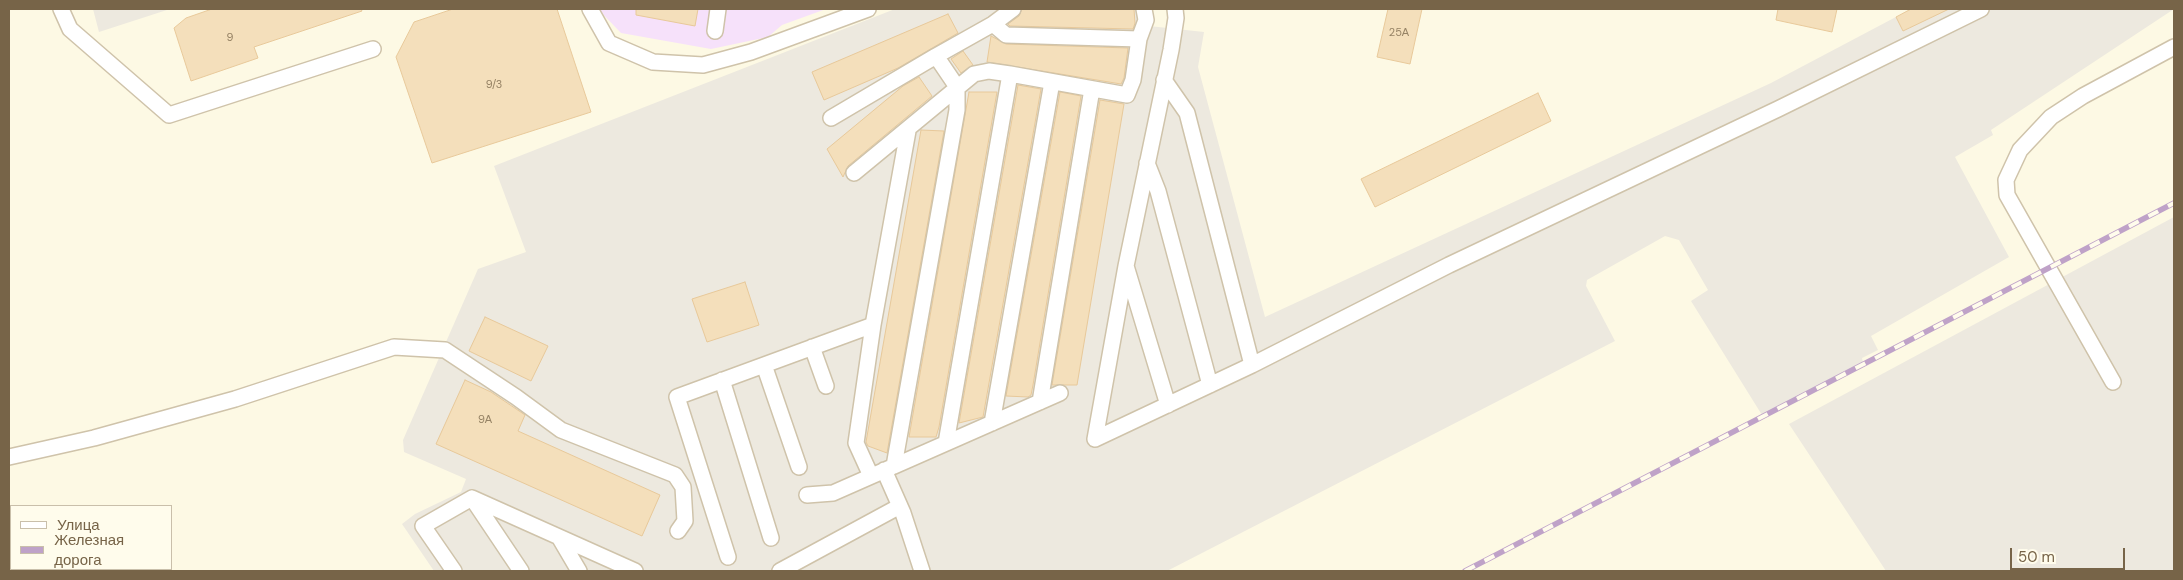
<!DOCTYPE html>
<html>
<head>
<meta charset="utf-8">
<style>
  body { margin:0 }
  #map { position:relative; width:2183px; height:580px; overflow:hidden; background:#fdf9e4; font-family:"DM Sans",sans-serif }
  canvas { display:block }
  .frame { position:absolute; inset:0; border:10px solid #776448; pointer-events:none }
  .legend { position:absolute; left:10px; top:505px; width:162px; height:65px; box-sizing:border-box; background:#fffcec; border:1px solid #c9bfaa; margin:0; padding:6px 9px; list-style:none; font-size:15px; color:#776448 }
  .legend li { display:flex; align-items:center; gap:10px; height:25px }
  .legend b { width:25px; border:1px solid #c9bfaa }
  .scale { position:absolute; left:2010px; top:548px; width:115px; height:22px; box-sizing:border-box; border:2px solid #776448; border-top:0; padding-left:6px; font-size:15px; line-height:18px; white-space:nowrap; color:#776448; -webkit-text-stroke:4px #fffcec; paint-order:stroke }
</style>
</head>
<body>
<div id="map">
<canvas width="2183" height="580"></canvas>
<div class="frame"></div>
<ul class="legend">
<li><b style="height:6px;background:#fff"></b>Улица</li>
<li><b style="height:6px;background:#bfa2c8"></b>Железная дорога</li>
</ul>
<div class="scale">50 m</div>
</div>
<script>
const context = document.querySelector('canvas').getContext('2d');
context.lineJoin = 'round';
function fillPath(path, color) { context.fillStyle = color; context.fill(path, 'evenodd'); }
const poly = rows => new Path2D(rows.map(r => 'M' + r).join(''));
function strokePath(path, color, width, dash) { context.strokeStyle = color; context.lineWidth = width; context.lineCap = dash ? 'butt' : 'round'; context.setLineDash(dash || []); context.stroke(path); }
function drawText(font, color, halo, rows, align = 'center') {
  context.font = font + ' "DM Sans",sans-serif'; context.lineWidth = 4; context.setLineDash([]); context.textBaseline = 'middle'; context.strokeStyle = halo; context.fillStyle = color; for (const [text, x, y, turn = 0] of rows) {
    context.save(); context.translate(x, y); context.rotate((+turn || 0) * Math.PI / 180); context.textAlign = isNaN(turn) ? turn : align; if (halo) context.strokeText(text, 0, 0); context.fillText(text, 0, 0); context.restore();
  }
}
fillPath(poly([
  [93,9,170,9,99,32],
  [895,9,1146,9,1149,26,1204,32,1198,67,1265,317,1771,83,1911,9,2174,9,1991,130,1993,135,1955,157,2009,257,1871,336,1878,350,1862,358,1863,363,1762,415,1691,301,1708,290,1679,240,1665,236,1587,280,1586,286,1615,341,1167,571,434,571,402,524,415,514,461,492,466,479,404,452,403,440,478,269,526,252,494,166],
  [2174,217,2174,571,1886,571,1789,424]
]), '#ede9df');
fillPath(poly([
  [598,9,826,9,782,25,768,37,711,49,621,33]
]), '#f6e1fa');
const building = poly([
  [212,9,361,9,362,11,254,47,258,58,191,81,174,28,186,18,212,9],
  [453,9,557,9,591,112,432,163,396,57,414,22,453,9],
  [636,9,698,9,695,26,636,15,636,9],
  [1022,9,1134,9,1135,23,1133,29,1010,26,1008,24,1019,16,1022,9],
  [1388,9,1422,9,1410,64,1377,57,1388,9],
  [1778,9,1837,9,1832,32,1776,20,1778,9],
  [1911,9,1949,9,1903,31,1896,17,1911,9],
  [948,14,958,33,898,68,824,100,812,72,948,14],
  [991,36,1006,44,1128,48,1124,78,1121,84,987,62,991,36],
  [963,51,973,65,961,73,951,59,963,51],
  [919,77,932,96,848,166,843,177,827,149,903,86,919,77],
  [1018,85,1041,89,983,417,959,423,1018,85],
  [969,92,997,92,939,427,936,437,909,437,969,92],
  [1060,92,1081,96,1033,385,1031,395,1028,397,1006,396,1060,92],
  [1538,93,1551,121,1375,207,1361,179,1538,93],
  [1100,100,1124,104,1077,385,1052,385,1100,100],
  [921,130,944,131,887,453,868,446,866,442,921,130],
  [745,282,759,325,707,342,692,299,745,282],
  [485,317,548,346,531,381,469,351,485,317],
  [465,380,491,392,525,415,518,431,660,495,642,536,436,444,465,380]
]);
fillPath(building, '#f4dfbb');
strokePath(building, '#e8c99a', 1);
const minor = poly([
  [61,9,70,29,169,115,373,49],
  [590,9,609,43,653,62,703,65,751,52,868,9],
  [993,24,1006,35,1139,39],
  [715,31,718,9],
  [1164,80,1187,113,1252,365],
  [831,118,936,56],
  [1147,163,1158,191,1210,385],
  [854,173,974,74,989,71,1010,74,1127,95,1133,80,1139,39,1146,20,1144,9],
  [1126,266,1171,50,1176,18,1175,9],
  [812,347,826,386],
  [764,365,799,467],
  [722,380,771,538],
  [2113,382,2007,195,2006,180,2020,150,2051,117,2083,96,2174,47],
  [1040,402,1092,89],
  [992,423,1052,82],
  [1095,439,1252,365,1449,265,1778,109,1981,9],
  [1095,439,1126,266,1168,405],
  [946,443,1010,74],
  [9,457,94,438,235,399,394,347,445,350,516,397,561,430,675,475,683,487,685,521,678,531],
  [894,466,957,110,957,87,936,56,993,24,1013,9],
  [884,470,903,513,922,571],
  [871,476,856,443,873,325,908,131],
  [807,495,833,493,1060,393],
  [472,498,521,571],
  [559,537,579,571],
  [728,557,677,397,873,325],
  [454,571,423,526,472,498,635,571],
  [780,571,900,506]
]);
strokePath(minor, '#cfc3aa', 18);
strokePath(minor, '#fff', 15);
const rail = poly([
  [1465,571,2174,203]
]);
strokePath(rail, '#bfa2c8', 5.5);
strokePath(rail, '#fffcec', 4, [11]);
drawText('11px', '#968365', null, [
  ["25А",1399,33],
  ["9",230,38],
  ["9/3",494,85],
  ["9А",485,420]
]);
</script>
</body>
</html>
